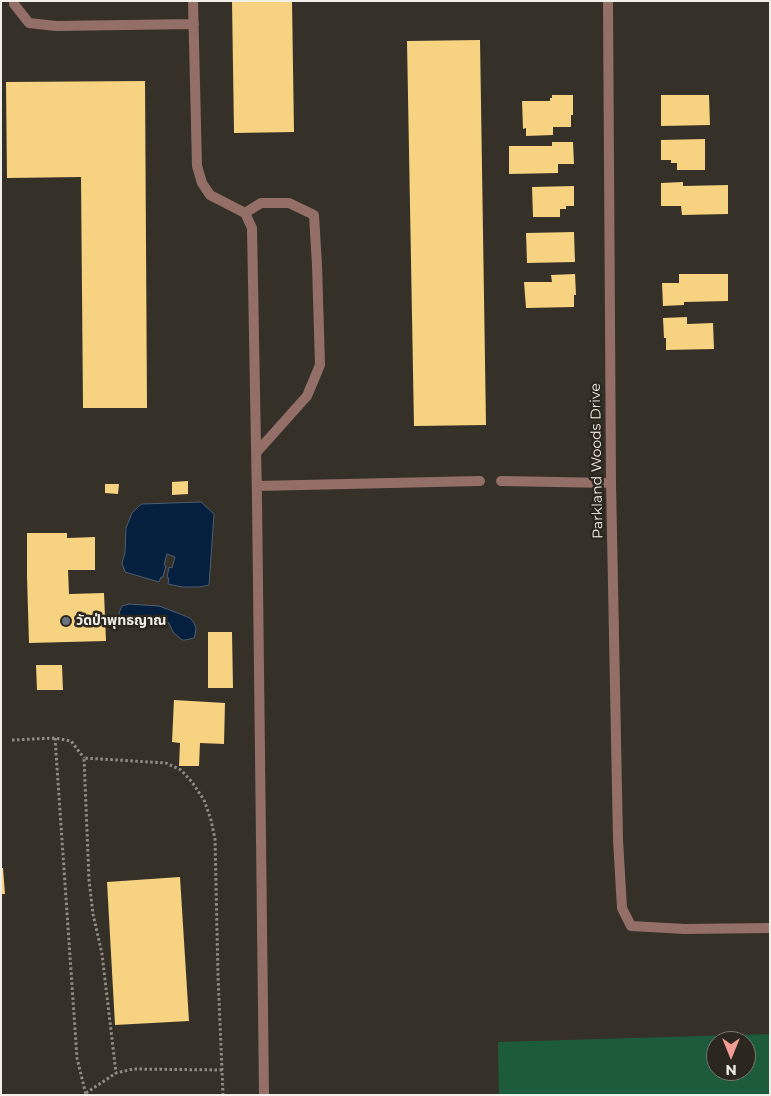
<!DOCTYPE html>
<html>
<head>
<meta charset="utf-8">
<style>
  body { margin:0 }
  #map { position:relative; width:771px; height:1096px; overflow:hidden; background:#353128; font-family:Montserrat,sans-serif }
  canvas { display:block }
  .frame { position:absolute; inset:0; border:2px solid #f2efe9; pointer-events:none }
  .north { position:absolute; left:706px; top:1031px; width:50px; height:50px; box-sizing:border-box; background:#2b271f; border:1px solid #7b7770; border-radius:50%; rotate:180deg; font-size:14px; font-weight:700; line-height:20px; text-align:center; color:#f2efe9 }
  .north::after { content:''; display:block; margin:auto; width:18px; height:22px; background:#f59c96; clip-path:polygon(50% 0,100% 100%,50% 72%,0 100%) }
</style>
</head>
<body>
<div id="map">
<canvas width="771" height="1096"></canvas>
<div class="frame"></div>
<div class="north">N</div>
</div>
<script>
const context = document.querySelector('canvas').getContext('2d');
context.lineJoin = 'round';
function fillPath(path, color) { context.fillStyle = color; context.fill(path, 'evenodd'); }
const poly = rows => new Path2D(rows.map(r => 'M' + r).join(''));
function strokePath(path, color, width, dash) { context.strokeStyle = color; context.lineWidth = width; context.lineCap = dash ? 'butt' : 'round'; context.setLineDash(dash || []); context.stroke(path); }
function drawText(font, color, halo, rows, align = 'center') {
  context.font = font + ' Montserrat,"Noto Sans Thai",sans-serif'; context.lineWidth = 5; context.setLineDash([]); context.textBaseline = 'middle'; context.strokeStyle = halo; context.fillStyle = color; for (const [text, x, y, turn = 0] of rows) {
    context.save(); context.translate(x, y); context.rotate((+turn || 0) * Math.PI / 180); context.textAlign = isNaN(turn) ? turn : align; if (halo) context.strokeText(text, 0, 0); context.fillText(text, 0, 0); context.restore();
  }
}
fillPath(poly([
  [770,1034,770,1095,499,1095,498,1042],
  [716,1041,746,1041,746,1071,716,1071]
]), '#1d5c3a');
const water = poly([
  [201,502,214,514,209,585,199,587,182,587,168,584,169,578,167,578,169,567,172,568,175,557,167,554,164,565,166,566,163,577,161,577,159,582,125,572,122,563,125,553,126,528,132,513,139,506,142,504,201,502],
  [129,604,159,606,175,612,190,618,194,623,196,628,195,635,194,638,185,640,182,640,173,632,169,623,166,622,147,619,137,619,132,625,126,626,121,623,119,613,122,606,129,604]
]);
fillPath(water, '#05203e');
strokePath(water, '#4c5e71', 1);
fillPath(poly([
  [232,1,292,1,294,132,234,133],
  [480,40,486,425,414,426,407,41],
  [145,81,147,408,83,408,81,177,7,178,6,82],
  [552,95,573,95,573,115,571,115,571,127,553,127,553,135,526,136,526,128,523,129,522,101,550,101,550,98,552,98],
  [661,95,709,95,710,125,661,126],
  [705,139,705,170,677,170,677,163,671,163,671,160,661,160,661,140],
  [552,142,573,142,574,164,558,164,558,173,509,174,509,146,552,146],
  [683,182,683,186,728,185,728,214,682,215,681,206,661,206,661,183],
  [574,186,574,206,566,206,566,209,560,209,560,217,533,217,532,187],
  [574,232,575,262,527,263,526,233],
  [575,274,576,295,574,295,574,307,526,308,524,282,552,282,551,275],
  [679,274,728,274,728,301,684,302,684,305,663,306,662,283,679,283],
  [687,317,687,324,713,323,714,349,666,350,666,338,664,338,663,318],
  [188,481,188,494,172,495,172,482],
  [105,484,119,484,118,494,105,493],
  [27,533,67,533,67,538,95,537,95,570,68,570,69,594,104,593,106,641,29,643,27,577],
  [208,632,232,632,233,688,208,688],
  [36,665,62,665,63,690,37,690],
  [174,700,225,703,224,744,200,743,199,766,179,766,180,743,172,742],
  [1,868,3,868,5,894,1,894],
  [180,877,189,1021,115,1025,107,882]
]), '#f7d281');
strokePath(poly([
  [55,738,77,1058,86,1095],
  [12,740,55,738,71,741,84,758],
  [222,1070,133,1069,116,1073,102,954,93,914,89,880,84,758,166,763,181,770,192,782,204,800,211,820,215,839,218,976,222,1070,223,1095],
  [86,1093,116,1073]
]), '#918d86', 3, [2.5, 2.5]);
strokePath(poly([
  [14,1,14,4,29,23,56,26,194,24],
  [193,1,197,166,202,183,210,195,245,213,252,228,257,500,264,1095],
  [245,213,261,203,289,203,314,215,317,265,320,365,307,396,256,453],
  [257,486,480,481]
]), '#946f68', 10);
strokePath(poly([
  [608,1,611,483,618,840,622,908,631,926,685,929,770,928],
  [501,481,611,483]
]), '#946f68', 10);
for (const [x, y, r, color] of [
  [66,621,5,"#6b7280"]
]) { const dot = new Path2D(); dot.arc(x, y, r, 0, 2 * Math.PI); context.fillStyle = color; context.fill(dot); strokePath(dot, '#2b271f', 2); }
drawText('14px', '#f2efe9', '#2b271f', [
  ["Parkland Woods Drive",597,461,-91]
]);
drawText('bold 14px', '#f2efe9', '#2b271f', [
  ["วัดป่าพุทธญาณ",76,621]
], 'left');
</script>
</body>
</html>
